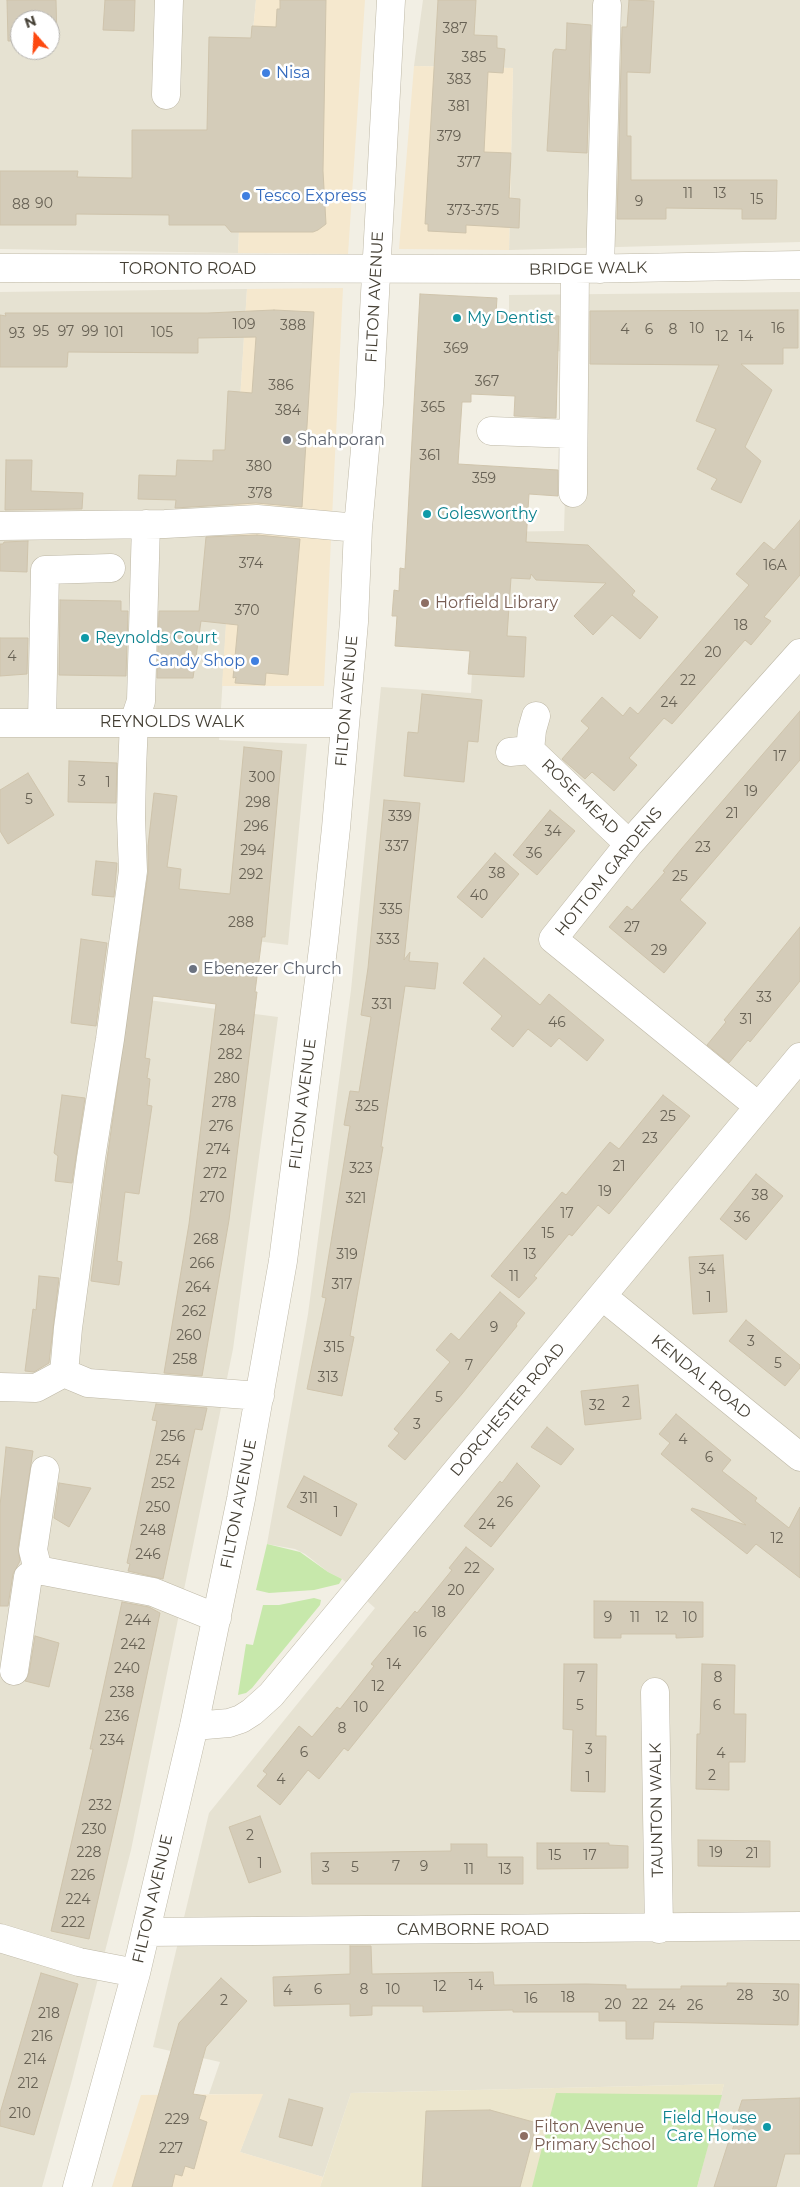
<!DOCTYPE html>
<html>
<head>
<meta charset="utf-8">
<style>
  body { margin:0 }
  #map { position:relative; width:800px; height:2187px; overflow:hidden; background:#f2efe4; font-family:Montserrat,sans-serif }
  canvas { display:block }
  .north { position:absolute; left:10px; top:10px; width:50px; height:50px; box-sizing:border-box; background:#fff; border:1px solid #b4b2ae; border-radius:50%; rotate:341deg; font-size:14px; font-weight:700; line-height:20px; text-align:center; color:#443f34 }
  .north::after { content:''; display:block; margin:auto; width:18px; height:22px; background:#fd4910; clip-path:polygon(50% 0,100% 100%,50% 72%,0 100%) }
</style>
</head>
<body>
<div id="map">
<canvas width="800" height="2187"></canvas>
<div class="north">N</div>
</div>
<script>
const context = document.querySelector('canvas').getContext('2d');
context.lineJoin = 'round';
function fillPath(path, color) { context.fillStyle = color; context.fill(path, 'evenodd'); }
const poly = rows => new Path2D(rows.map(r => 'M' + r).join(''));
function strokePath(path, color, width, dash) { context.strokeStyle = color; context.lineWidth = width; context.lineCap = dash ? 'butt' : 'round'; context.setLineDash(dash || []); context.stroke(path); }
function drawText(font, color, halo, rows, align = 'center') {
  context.font = font + ' Montserrat,sans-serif'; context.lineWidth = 5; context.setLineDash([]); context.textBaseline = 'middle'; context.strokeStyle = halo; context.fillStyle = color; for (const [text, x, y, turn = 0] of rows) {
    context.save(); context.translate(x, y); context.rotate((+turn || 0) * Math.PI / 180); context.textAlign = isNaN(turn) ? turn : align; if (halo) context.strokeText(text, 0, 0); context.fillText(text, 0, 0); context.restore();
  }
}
fillPath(poly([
  [0,0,256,0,244,122,238,253,0,249],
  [20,20,50,20,50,50,20,50],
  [423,0,800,0,800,242,509,250,513,68,414,66],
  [247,289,219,740,307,744,288,945,122,924,110,995,278,1017,233,1349,131,1850,72,2080,42,2187,0,2187,0,292],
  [800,292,800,2187,697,2187,724,2084,351,2093,323,2177,240,2152,262,2094,209,2094,220,2062,153,2047,209,1813,375,1608,342,1579,328,1572,305,1554,295,1549,267,1544,308,1314,351,990,381,687,471,693,479,532,564,531,569,352,509,348,509,295]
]), '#e6e2d2');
fillPath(poly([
  [256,0,365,0,348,254,238,253,244,122],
  [414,66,513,68,509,250,399,249],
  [343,288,324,686,222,686,247,289],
  [263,2094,240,2152,323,2177,320,2187,112,2187,141,2095]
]), '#f5e8ce');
fillPath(poly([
  [724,2084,697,2187,320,2187,351,2093]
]), '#ece6cd');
fillPath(poly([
  [267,1544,300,1552,328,1572,342,1579,339,1584,314,1590,269,1593,256,1590],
  [314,1598,321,1600,320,1605,252,1688,246,1693,238,1695,246,1644,253,1645,263,1605,279,1605],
  [556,2093,722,2095,697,2187,532,2187]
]), '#c7e8ab');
const building = poly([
  [7,0,56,0,57,40,50,40,50,20,20,20,20,41,8,41,7,0],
  [105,0,135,0,134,31,103,30,105,0],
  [280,0,326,0,323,171,326,224,318,230,313,232,231,232,225,225,169,225,169,215,76,214,76,225,0,225,0,171,78,171,77,177,132,178,132,130,207,130,209,37,251,38,252,26,276,27,277,9,280,9,280,0],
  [438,0,476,0,474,35,497,36,497,48,505,49,503,73,488,72,484,152,511,153,509,198,520,199,519,228,466,225,466,233,428,231,428,224,425,224,438,0],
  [629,0,654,1,650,73,627,72,627,136,631,136,631,180,777,180,776,219,742,219,742,209,666,208,666,219,617,219,622,27,627,27,629,0],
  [567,23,591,25,587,153,547,151,553,52,555,49,566,50,567,23],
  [420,294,497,298,496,313,559,316,556,418,514,416,515,396,471,394,471,402,462,402,458,464,558,470,558,496,529,494,526,542,588,545,635,591,632,595,658,617,640,639,612,615,593,635,574,616,606,583,536,580,531,574,530,579,511,578,507,636,526,637,524,677,468,674,470,651,395,646,397,616,392,616,394,590,399,591,400,568,405,569,420,294],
  [274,310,314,312,302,507,256,503,175,508,176,500,138,499,139,475,176,476,177,460,213,461,213,450,225,450,228,391,252,393,256,337,198,338,198,353,68,352,67,367,0,367,0,315,6,316,5,313,208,313,274,310],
  [798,310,798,348,783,348,783,364,741,364,772,390,745,447,761,461,741,503,711,489,717,479,697,469,716,429,696,421,719,365,590,364,590,311,798,310],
  [6,460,32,460,31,491,83,493,82,509,5,510,6,460],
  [800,520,800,575,764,617,771,621,751,645,745,640,672,724,664,718,629,758,637,765,614,791,592,772,585,779,562,759,589,728,581,721,602,697,623,716,630,707,638,714,749,585,736,574,764,542,774,550,800,520],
  [257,535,300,539,288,675,266,673,265,685,235,683,236,677,233,678,238,625,201,621,193,678,157,678,159,611,199,611,206,537,257,535],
  [28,541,27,572,0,571,0,544,3,544,4,542,28,541],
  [60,600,121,601,121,611,128,611,126,676,59,675,60,600],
  [0,638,28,638,27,674,0,676,0,638],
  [422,694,482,700,478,742,468,741,464,782,404,776,408,732,418,733,422,694],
  [800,711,800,760,680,900,706,923,664,973,609,927,627,906,632,910,665,872,663,871,682,848,800,711],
  [244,747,282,751,265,937,262,937,255,992,257,992,229,1220,202,1376,164,1373,189,1224,216,1004,153,996,145,1058,150,1059,147,1078,150,1079,147,1105,152,1106,139,1194,125,1192,117,1261,122,1262,119,1285,91,1281,103,1187,148,873,148,846,154,793,177,796,167,867,181,869,179,889,230,894,244,747],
  [69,761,117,763,116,803,68,802,69,761],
  [28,773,54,815,8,844,0,831,0,790,28,773],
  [384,800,420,803,404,960,410,952,409,961,438,963,435,989,405,986,381,1147,383,1147,350,1336,354,1337,342,1396,307,1389,326,1298,322,1297,350,1126,344,1125,350,1091,359,1092,371,1017,361,1015,368,968,384,800],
  [550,810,575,831,537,875,513,855,550,810],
  [495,853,519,874,482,918,457,897,495,853],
  [96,861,117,863,114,897,92,895,96,861],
  [800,927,800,981,750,1042,748,1040,729,1063,707,1045,726,1022,724,1020,800,927],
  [81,939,107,943,96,1026,71,1023,81,939],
  [484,958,540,1005,549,994,604,1040,587,1061,559,1038,551,1047,528,1029,513,1047,491,1029,502,1016,463,983,484,958],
  [62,1095,85,1098,72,1183,55,1181,58,1156,54,1153,62,1095],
  [663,1095,690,1116,609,1214,598,1205,572,1236,569,1234,534,1276,537,1278,519,1298,491,1276,562,1192,566,1195,610,1142,619,1149,663,1095],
  [756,1174,783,1196,746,1240,720,1219,756,1174],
  [723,1255,727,1312,693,1314,689,1257,723,1255],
  [39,1276,59,1278,49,1363,34,1372,25,1371,33,1309,36,1310,39,1276],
  [500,1292,525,1313,516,1324,517,1326,462,1394,405,1460,388,1446,399,1433,394,1429,450,1362,436,1350,451,1333,459,1340,500,1292],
  [746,1320,800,1365,800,1368,785,1386,729,1341,746,1320],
  [638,1385,641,1419,585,1425,581,1391,638,1385],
  [156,1404,207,1408,202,1430,195,1429,163,1579,128,1571,130,1564,127,1563,157,1421,152,1420,156,1404],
  [676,1414,731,1460,722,1471,757,1498,755,1501,789,1528,800,1507,800,1578,756,1544,747,1554,691,1510,692,1508,746,1525,661,1454,670,1443,659,1434,676,1414],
  [547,1427,574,1449,561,1465,531,1447,547,1427],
  [6,1447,33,1451,18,1548,20,1561,13,1574,8,1606,0,1606,0,1506,6,1447],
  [517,1463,540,1486,491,1547,464,1526,500,1481,502,1483,517,1463],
  [304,1476,357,1504,341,1536,287,1507,304,1476],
  [59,1483,91,1488,69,1527,54,1518,59,1483],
  [466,1547,494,1569,348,1751,344,1748,319,1779,308,1770,280,1805,257,1786,267,1774,263,1771,299,1726,312,1737,337,1707,340,1709,374,1666,371,1664,415,1611,417,1613,452,1570,449,1568,466,1547],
  [594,1601,703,1602,703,1637,676,1638,676,1634,621,1634,621,1638,594,1638,594,1601],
  [122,1602,149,1607,160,1613,121,1798,89,1939,51,1931,93,1749,90,1749,122,1602],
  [35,1636,59,1643,49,1687,25,1681,29,1673,35,1636],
  [564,1664,597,1664,596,1736,606,1736,605,1792,571,1791,573,1730,563,1729,564,1664],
  [702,1664,735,1665,734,1714,746,1714,745,1762,729,1762,729,1790,696,1789,697,1734,700,1734,702,1664],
  [260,1816,281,1872,249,1883,229,1827,260,1816],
  [698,1840,770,1841,770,1867,698,1866,698,1840],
  [537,1843,609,1843,609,1845,628,1846,628,1868,537,1869,537,1843],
  [451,1844,487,1844,487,1857,523,1857,523,1884,312,1884,311,1853,451,1851,451,1844],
  [350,1946,371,1946,372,1974,493,1972,494,1985,586,1984,626,1985,626,1989,681,1989,681,1986,727,1986,727,1983,799,1984,798,2025,654,2022,653,2039,626,2039,626,2021,599,2021,599,2012,513,2012,513,2010,423,2012,423,2006,372,2006,372,2015,350,2016,350,2004,274,2006,273,1977,350,1974,350,1946],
  [41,1973,78,1984,34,2135,0,2126,0,2113,41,1973],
  [221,1978,247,2001,206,2047,193,2094,206,2096,199,2119,207,2122,194,2169,185,2166,182,2176,175,2174,172,2187,132,2187,179,2023,221,1978],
  [800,2098,800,2154,785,2154,776,2187,714,2187,742,2100,800,2098],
  [289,2099,323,2108,312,2146,279,2137,289,2099],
  [490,2110,537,2123,520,2187,422,2187,426,2111,490,2110]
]);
fillPath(building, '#d4ccb9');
strokePath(building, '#cfc4ac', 1);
const minor = poly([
  [166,95,169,0],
  [0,268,575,269,800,265],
  [600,269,607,5],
  [491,431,573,434],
  [573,493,575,269],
  [0,526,165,524,257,519,358,528],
  [42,722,45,570,111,568],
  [0,723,345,723],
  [530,750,532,730,536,716],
  [510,752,530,750,629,844],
  [758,1106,553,939,629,844,800,653],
  [602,1296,800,1457],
  [64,1373,68,1328,91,1158,110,1039,133,871,131,818,132,770,134,722,141,701,146,524],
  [0,1387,36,1388,64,1373,88,1383,260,1396],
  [38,1570,153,1592,217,1618],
  [14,1671,28,1577,38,1570,33,1550,45,1470],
  [655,1692,659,1929],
  [194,1726,229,1723,241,1719,252,1712,271,1695,800,1057],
  [146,1932,800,1926],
  [0,1938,79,1962,136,1973],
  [77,2187,136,1973,194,1726,241,1499,283,1261,324,941,336,828,354,622,358,528,369,404,391,0]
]);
strokePath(minor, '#beb8a6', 29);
strokePath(minor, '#fff', 28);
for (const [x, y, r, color] of [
  [266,73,5,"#3f7fe0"],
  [246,196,5,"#3f7fe0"],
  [457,318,5,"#0f9aa8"],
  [287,440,5,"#6b7280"],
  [427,514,5,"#0f9aa8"],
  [425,603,5,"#8d6e63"],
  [85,638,5,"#0f9aa8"],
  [255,661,5,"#3f7fe0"],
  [193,969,5,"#6b7280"],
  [767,2127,5,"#0f9aa8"],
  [524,2136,5,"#8d6e63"]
]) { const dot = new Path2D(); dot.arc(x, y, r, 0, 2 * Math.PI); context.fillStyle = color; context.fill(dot); strokePath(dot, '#fff', 2); }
drawText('14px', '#686255', null, [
  ["387",455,29],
  ["385",474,58],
  ["383",459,80],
  ["381",459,107],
  ["379",449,137],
  ["377",469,163],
  ["11",688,194],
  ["13",720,194],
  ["15",757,200],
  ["9",639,202],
  ["90",44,204],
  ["88",21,205],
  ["373-375",473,211],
  ["109",244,325],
  ["388",293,326],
  ["10",697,329],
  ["16",778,329],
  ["4",625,330],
  ["6",649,330],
  ["8",673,330],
  ["95",41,332],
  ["97",66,332],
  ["99",90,332],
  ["101",114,333],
  ["105",162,333],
  ["93",17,334],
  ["12",722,337],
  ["14",746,337],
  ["369",456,349],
  ["367",487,382],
  ["386",281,386],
  ["365",433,408],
  ["384",288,411],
  ["361",430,456],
  ["380",259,467],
  ["359",484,479],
  ["378",260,494],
  ["374",251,564],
  ["16A",775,566],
  ["370",247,611],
  ["18",741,626],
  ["20",713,653],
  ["4",12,657],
  ["22",688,681],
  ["24",669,703],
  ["17",780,757],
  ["300",262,778],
  ["3",82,782],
  ["1",108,783],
  ["19",751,792],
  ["5",29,800],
  ["298",258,803],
  ["21",732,814],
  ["339",400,817],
  ["296",256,827],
  ["34",553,832],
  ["337",397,847],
  ["23",703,848],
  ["294",253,851],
  ["36",534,854],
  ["38",497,874],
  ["292",251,875],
  ["25",680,877],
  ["40",479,896],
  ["335",391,910],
  ["288",241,923],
  ["27",632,928],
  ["333",388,940],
  ["29",659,951],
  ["33",764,998],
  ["331",382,1005],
  ["31",746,1020],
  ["46",557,1023],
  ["284",232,1031],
  ["282",230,1055],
  ["280",227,1079],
  ["278",224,1103],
  ["325",367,1107],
  ["25",668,1117],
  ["276",221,1127],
  ["23",650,1139],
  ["274",218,1150],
  ["21",619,1167],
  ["323",361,1169],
  ["272",215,1174],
  ["19",605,1192],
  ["38",760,1196],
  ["270",212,1198],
  ["321",356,1199],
  ["17",567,1214],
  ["36",742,1218],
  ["15",548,1234],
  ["268",206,1240],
  ["319",347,1255],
  ["13",530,1255],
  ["266",202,1264],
  ["34",707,1270],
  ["11",514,1277],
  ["317",342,1285],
  ["264",198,1288],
  ["1",709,1298],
  ["262",194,1312],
  ["9",494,1328],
  ["260",189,1336],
  ["3",751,1342],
  ["315",334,1348],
  ["258",185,1360],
  ["5",778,1364],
  ["7",469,1366],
  ["313",328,1378],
  ["5",439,1398],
  ["2",626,1403],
  ["32",597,1406],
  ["3",417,1425],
  ["256",173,1437],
  ["4",683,1440],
  ["6",709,1458],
  ["254",168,1461],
  ["252",163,1484],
  ["311",309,1499],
  ["26",505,1503],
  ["250",158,1508],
  ["1",336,1513],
  ["24",487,1525],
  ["248",153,1531],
  ["12",777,1539],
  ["246",148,1555],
  ["22",472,1569],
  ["20",456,1591],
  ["18",439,1613],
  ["9",608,1618],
  ["11",635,1618],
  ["12",662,1618],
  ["10",690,1618],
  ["244",138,1621],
  ["16",420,1633],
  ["242",133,1645],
  ["14",394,1665],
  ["240",127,1669],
  ["7",581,1678],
  ["8",718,1678],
  ["12",378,1687],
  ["238",122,1693],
  ["5",580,1706],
  ["6",717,1706],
  ["10",361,1708],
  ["236",117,1717],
  ["8",342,1729],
  ["234",112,1741],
  ["3",589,1750],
  ["6",304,1753],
  ["4",721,1754],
  ["2",712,1776],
  ["1",588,1778],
  ["4",281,1780],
  ["232",100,1806],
  ["230",94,1830],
  ["2",250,1836],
  ["228",89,1853],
  ["19",716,1853],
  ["21",752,1854],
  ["15",555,1856],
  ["17",590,1856],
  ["1",260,1864],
  ["7",396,1867],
  ["9",424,1867],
  ["3",326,1868],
  ["5",355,1868],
  ["11",469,1870],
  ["13",505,1870],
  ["226",83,1876],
  ["224",78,1900],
  ["222",73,1923],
  ["14",476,1986],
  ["12",440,1987],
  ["6",318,1990],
  ["8",364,1990],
  ["10",393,1990],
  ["4",288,1991],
  ["28",745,1996],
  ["30",781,1997],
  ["18",568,1998],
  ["16",531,1999],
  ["2",224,2001],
  ["20",613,2005],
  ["22",640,2005],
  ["24",667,2006],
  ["26",695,2006],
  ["218",49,2014],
  ["216",42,2037],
  ["214",35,2060],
  ["212",28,2084],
  ["210",20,2114],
  ["229",177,2120],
  ["227",171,2149]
]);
drawText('16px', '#366cbe', '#fff', [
  ["Nisa",276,73],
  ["Tesco Express",256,196],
  ["Candy Shop",245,661,"right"]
], 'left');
drawText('16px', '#443f34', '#fff', [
  ["TORONTO ROAD",188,269],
  ["BRIDGE WALK",588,269,-1],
  ["FILTON AVENUE",375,297,-87],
  ["FILTON AVENUE",347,701,-85],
  ["REYNOLDS WALK",172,722],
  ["ROSE MEAD",580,797,44],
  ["HOTTOM GARDENS",609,872,-51],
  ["FILTON AVENUE",303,1104,-83],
  ["KENDAL ROAD",701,1377,39],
  ["DORCHESTER ROAD",508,1410,-50],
  ["FILTON AVENUE",239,1504,-79],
  ["TAUNTON WALK",657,1810,-91],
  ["FILTON AVENUE",153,1899,-77],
  ["CAMBORNE ROAD",473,1930]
]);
drawText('16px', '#0d838f', '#fff', [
  ["My Dentist",467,318],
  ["Golesworthy",437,514],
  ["Reynolds Court",95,638],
  ["Field House",757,2118,"right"],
  ["Care Home",757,2136,"right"]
], 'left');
drawText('16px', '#5b616d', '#fff', [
  ["Shahporan",297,440],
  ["Ebenezer Church",203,969]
], 'left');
drawText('16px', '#785e54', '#fff', [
  ["Horfield Library",435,603],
  ["Filton Avenue",534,2127],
  ["Primary School",534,2145]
], 'left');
</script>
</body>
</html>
